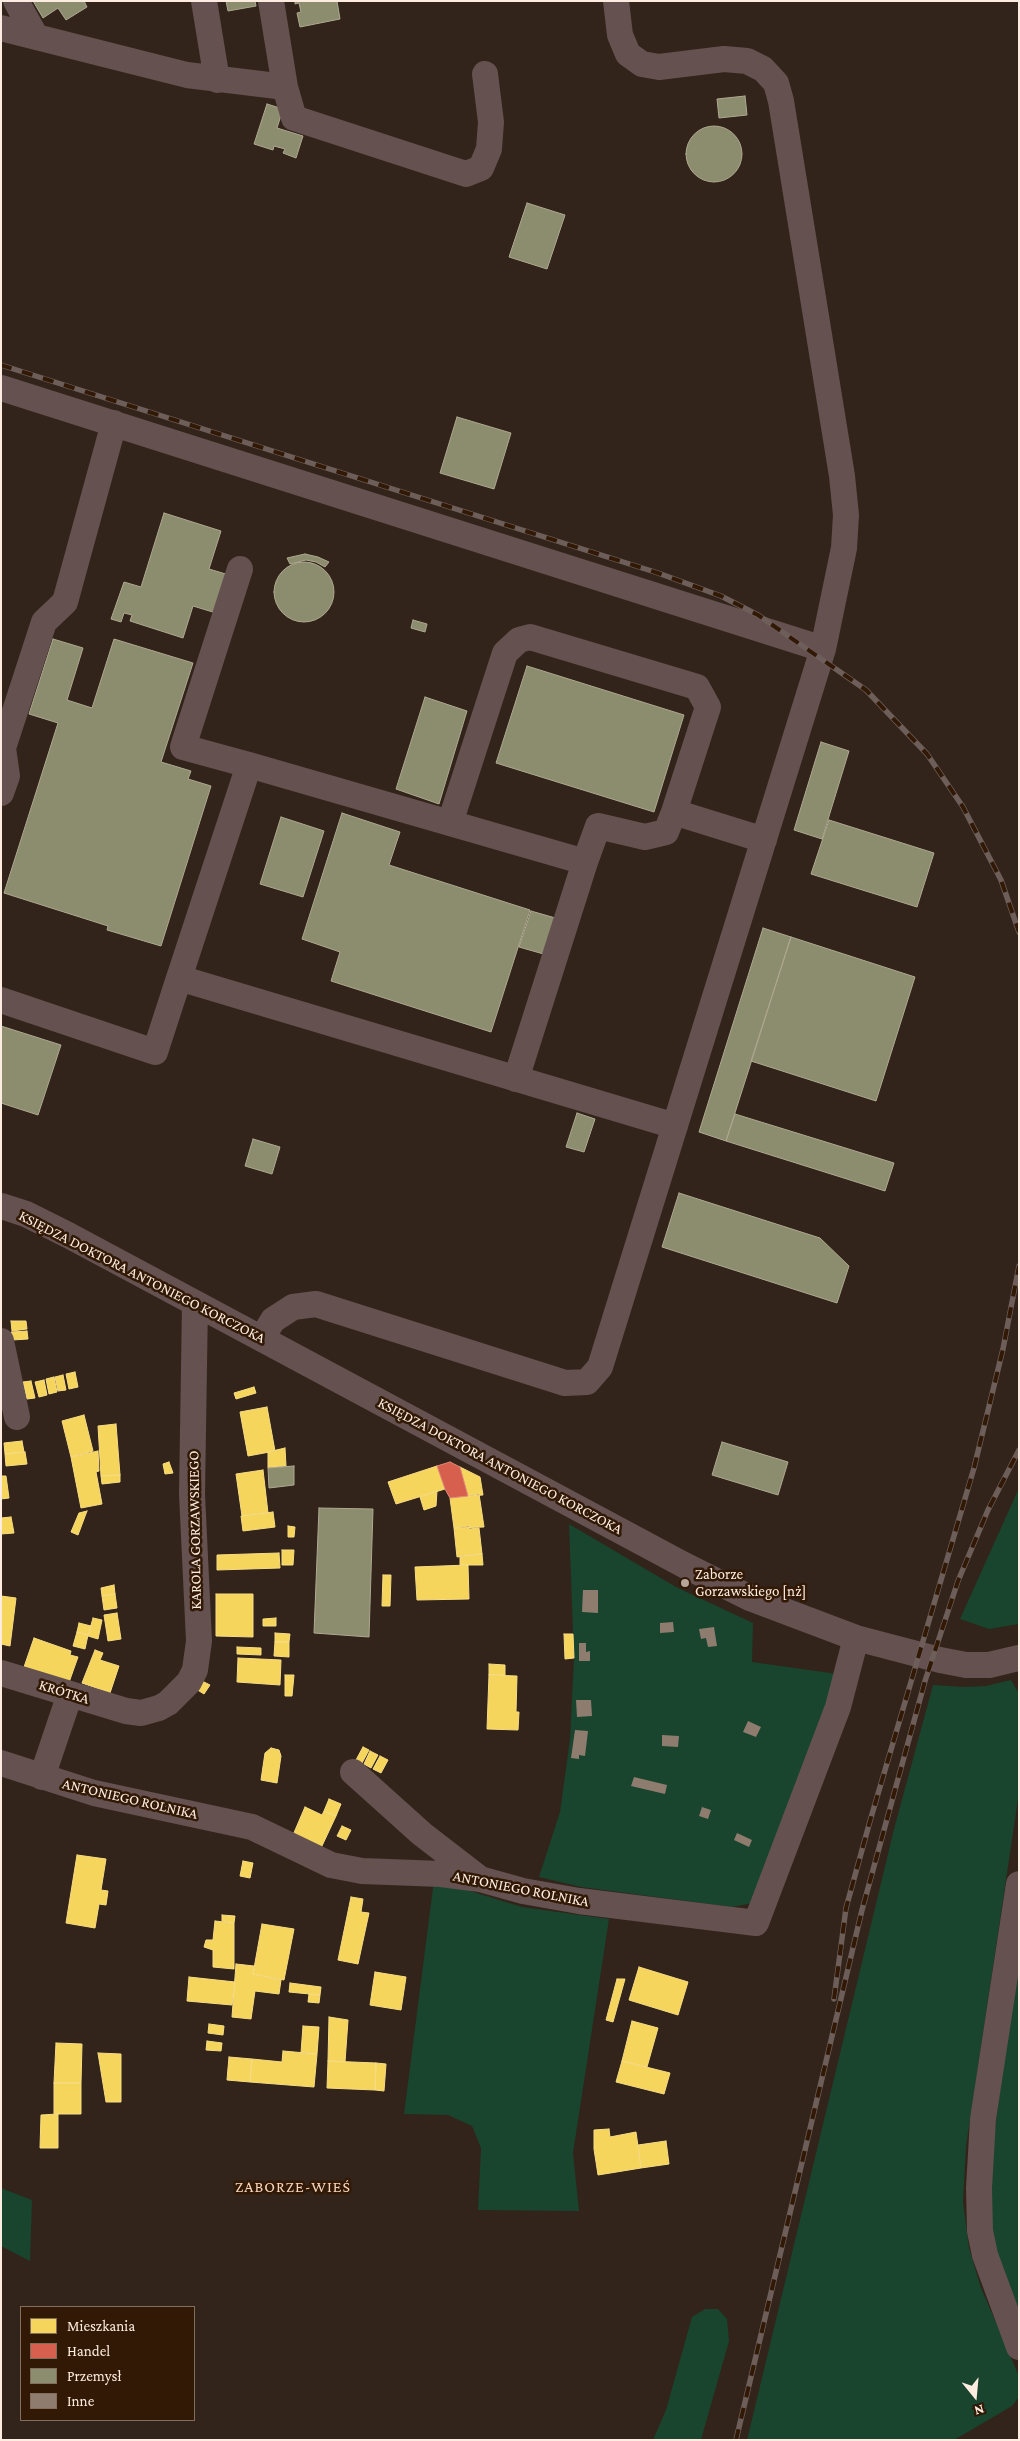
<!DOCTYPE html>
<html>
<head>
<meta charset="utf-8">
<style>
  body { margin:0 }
  #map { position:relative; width:1020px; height:2441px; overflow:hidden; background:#32241a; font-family:"Crimson Pro",serif }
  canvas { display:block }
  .frame { position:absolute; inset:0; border:2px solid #fdecdf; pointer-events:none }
  .legend { position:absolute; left:20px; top:2306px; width:175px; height:115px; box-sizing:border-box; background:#311905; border:1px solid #836d5c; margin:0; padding:6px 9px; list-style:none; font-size:15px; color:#fdecdf }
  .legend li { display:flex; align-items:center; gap:10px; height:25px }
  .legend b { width:25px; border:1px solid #836d5c }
  .north { position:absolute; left:950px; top:2371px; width:50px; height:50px; -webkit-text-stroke:4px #311905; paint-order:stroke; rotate:163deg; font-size:14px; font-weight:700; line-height:20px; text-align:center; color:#fdecdf }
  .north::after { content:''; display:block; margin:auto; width:18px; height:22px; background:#fdecdf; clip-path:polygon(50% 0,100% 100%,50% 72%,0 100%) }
</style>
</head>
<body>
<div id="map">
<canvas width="1020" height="2441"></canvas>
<div class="frame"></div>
<ul class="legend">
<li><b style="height:14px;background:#f6d55c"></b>Mieszkania</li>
<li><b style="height:14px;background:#d6604d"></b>Handel</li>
<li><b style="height:14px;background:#8c8c6e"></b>Przemysł</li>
<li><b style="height:14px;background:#8e7d6f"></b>Inne</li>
</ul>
<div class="north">N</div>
</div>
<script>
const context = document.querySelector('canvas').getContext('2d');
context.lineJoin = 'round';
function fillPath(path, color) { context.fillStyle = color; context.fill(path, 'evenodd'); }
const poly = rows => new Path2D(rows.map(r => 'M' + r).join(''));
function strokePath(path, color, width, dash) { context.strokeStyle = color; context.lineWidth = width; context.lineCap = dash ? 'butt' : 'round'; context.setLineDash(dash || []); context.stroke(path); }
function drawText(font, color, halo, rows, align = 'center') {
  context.font = font + ' "Crimson Pro",serif'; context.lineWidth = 5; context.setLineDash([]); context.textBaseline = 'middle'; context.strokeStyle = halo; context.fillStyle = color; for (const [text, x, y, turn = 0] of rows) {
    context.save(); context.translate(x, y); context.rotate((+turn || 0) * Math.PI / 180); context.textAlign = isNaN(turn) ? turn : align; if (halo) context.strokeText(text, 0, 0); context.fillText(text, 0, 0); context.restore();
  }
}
fillPath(poly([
  [1019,1488,1019,1624,989,1629,960,1619],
  [569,1524,676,1587,753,1623,752,1662,837,1674,753,1903,732,1907,581,1887,539,1877,560,1812,570,1739,574,1658],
  [1011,1680,1019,1693,1019,1793,966,2146,963,2202,969,2248,981,2288,1019,2376,1019,2397,1012,2406,954,2440,747,2440,894,1829,933,1685,964,1687,986,1686],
  [434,1880,522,1907,609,1919,573,2153,579,2211,478,2210,481,2148,472,2126,448,2115,404,2114],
  [1019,1939,1019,2322,997,2257,989,2219,993,2146],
  [1,2188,32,2200,30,2261,1,2246],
  [705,2309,718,2309,727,2319,729,2341,701,2440,653,2440,666,2410,692,2317]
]), '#19442e');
const homes = poly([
  [11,1321,26,1321,27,1329,12,1331,11,1321],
  [27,1331,28,1339,12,1340,11,1332,27,1331],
  [75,1372,78,1387,69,1389,66,1374,75,1372],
  [63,1375,66,1390,58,1391,55,1377,63,1375],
  [54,1377,57,1392,49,1394,46,1379,54,1377],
  [44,1380,47,1395,39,1397,35,1382,44,1380],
  [31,1381,35,1398,27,1399,23,1382,31,1381],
  [254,1387,256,1393,236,1399,234,1393,254,1387],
  [267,1407,275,1451,248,1456,240,1412,267,1407],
  [84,1415,93,1451,71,1457,62,1421,84,1415],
  [116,1424,120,1475,101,1476,98,1426,116,1424],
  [22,1441,24,1452,5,1454,4,1443,22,1441],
  [285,1448,286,1466,268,1468,268,1452,285,1448],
  [98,1451,99,1471,96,1472,102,1504,81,1508,71,1457,98,1451],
  [25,1452,27,1464,6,1466,5,1454,25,1452],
  [169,1462,173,1473,165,1474,163,1464,169,1462],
  [437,1466,445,1489,396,1504,388,1482,437,1466],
  [460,1467,480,1477,483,1495,468,1496,460,1467],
  [263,1470,268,1513,242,1516,236,1474,263,1470],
  [120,1475,120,1482,102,1484,101,1476,120,1475],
  [1,1476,6,1476,9,1498,1,1499,1,1476],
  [437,1491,436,1506,424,1510,420,1497,437,1491],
  [479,1494,484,1527,454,1528,450,1498,479,1494],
  [87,1511,78,1535,71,1532,79,1513,87,1511],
  [273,1512,275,1527,243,1531,241,1516,273,1512],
  [11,1517,14,1533,1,1534,1,1518,11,1517],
  [288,1526,295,1527,294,1537,288,1537,288,1526],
  [469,1526,469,1529,479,1528,482,1554,457,1557,454,1528,469,1526],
  [282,1550,294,1550,293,1565,282,1565,282,1550],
  [279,1553,280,1568,217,1570,217,1555,279,1553],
  [482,1554,483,1565,460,1565,460,1556,482,1554],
  [468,1565,469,1599,417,1600,415,1567,468,1565],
  [383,1575,391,1575,390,1606,382,1606,383,1575],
  [114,1585,115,1594,102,1596,101,1588,114,1585],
  [115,1594,117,1608,104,1610,102,1596,115,1594],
  [216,1594,253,1594,253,1637,216,1636,216,1594],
  [1,1596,16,1598,10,1646,1,1644,1,1596],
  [117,1613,121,1639,108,1641,104,1615,117,1613],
  [93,1618,102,1620,98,1639,88,1636,93,1618],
  [276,1618,276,1626,263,1626,263,1619,276,1618],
  [79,1623,91,1626,88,1635,77,1632,79,1623],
  [77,1632,88,1635,85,1649,73,1646,77,1632],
  [275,1633,290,1634,289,1642,275,1642,275,1633],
  [564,1634,573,1634,574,1658,565,1659,564,1634],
  [34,1638,71,1651,70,1655,78,1657,67,1688,24,1667,34,1638],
  [275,1642,289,1642,289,1657,274,1656,275,1642],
  [237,1647,261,1648,261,1655,237,1654,237,1647],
  [95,1650,103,1653,100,1660,119,1666,110,1693,82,1683,95,1650],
  [238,1658,281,1660,280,1685,237,1682,238,1658],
  [489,1664,505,1665,505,1675,489,1675,489,1664],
  [285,1675,294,1675,292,1696,285,1696,285,1675],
  [489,1675,517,1676,516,1712,519,1712,518,1730,487,1729,489,1675],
  [200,1680,210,1685,204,1694,196,1689,200,1680],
  [363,1747,369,1750,362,1763,356,1760,363,1747],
  [271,1748,279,1750,281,1756,277,1783,261,1780,265,1753,271,1748],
  [370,1751,378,1755,371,1768,364,1764,370,1751],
  [380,1756,388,1760,381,1773,373,1769,380,1756],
  [329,1799,341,1804,336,1816,324,1811,329,1799],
  [305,1807,322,1815,324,1811,336,1816,321,1848,293,1835,305,1807],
  [342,1826,351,1830,346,1840,337,1836,342,1826],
  [77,1855,106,1859,101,1890,108,1891,106,1905,99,1904,95,1928,66,1923,77,1855],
  [243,1861,253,1863,250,1878,240,1876,243,1861],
  [351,1897,363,1899,361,1912,369,1913,358,1964,338,1960,351,1897],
  [222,1915,235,1916,234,1923,222,1921,222,1915],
  [215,1921,234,1923,234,1969,213,1967,213,1950,204,1947,206,1940,213,1940,215,1921],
  [262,1924,294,1929,284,1980,253,1974,262,1924],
  [236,1964,254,1966,253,1974,281,1980,279,1994,255,1991,251,2019,232,2017,236,1964],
  [639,1967,688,1982,678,2015,629,2000,639,1967],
  [375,1972,406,1977,401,2010,370,2005,375,1972],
  [189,1977,235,1982,232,2005,187,2001,189,1977],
  [617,1979,625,1979,613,2022,606,2020,617,1979],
  [290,1983,321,1987,320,1995,289,1992,290,1983],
  [309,1994,320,1995,319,2003,308,2002,309,1994],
  [329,2017,348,2020,345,2062,328,2061,329,2017],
  [632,2021,658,2028,647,2067,622,2061,632,2021],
  [209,2024,224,2026,223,2035,208,2033,209,2024],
  [303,2026,319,2027,317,2054,301,2053,303,2026],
  [207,2041,222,2043,221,2051,206,2050,207,2041],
  [56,2043,82,2044,81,2083,54,2083,56,2043],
  [283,2051,317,2054,314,2087,250,2082,252,2059,282,2062,283,2051],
  [98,2053,121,2054,121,2102,106,2102,98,2053],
  [229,2057,252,2059,250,2082,227,2080,229,2057],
  [328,2061,376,2063,375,2090,327,2088,328,2061],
  [622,2061,670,2073,664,2094,616,2082,622,2061],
  [376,2063,386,2064,384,2091,375,2090,376,2063],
  [54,2083,81,2083,81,2114,54,2114,54,2083],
  [58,2114,58,2148,40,2148,41,2115,58,2114],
  [609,2129,610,2137,636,2132,641,2168,598,2175,594,2149,594,2130,609,2129],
  [666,2141,669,2164,641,2168,638,2145,666,2141]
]);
fillPath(homes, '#f6d55c');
strokePath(homes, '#f8dc83', 1);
const shops = poly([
  [450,1462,460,1467,468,1496,450,1498,445,1489,437,1466,450,1462]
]);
fillPath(shops, '#d6604d');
strokePath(shops, '#e28a79', 1);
const industry = poly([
  [33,1,84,1,87,7,66,20,58,8,43,18,33,1],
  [226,1,255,1,256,6,228,11,226,1],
  [295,1,337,1,340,19,300,27,297,13,301,12,299,3,295,4,295,1],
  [745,96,747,115,719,118,717,99,745,96],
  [267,104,283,109,277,128,303,136,296,158,283,153,285,149,274,146,273,150,254,144,267,104],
  '686 154a28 28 0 1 1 56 0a28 28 0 1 1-56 0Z',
  [527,203,565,215,547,269,509,257,527,203],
  [457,417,511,433,494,489,440,473,457,417],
  [164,513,221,531,209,569,229,575,216,613,193,606,183,638,130,621,132,615,124,613,121,622,111,619,124,582,141,587,164,513],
  [305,554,318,557,329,562,325,567,316,562,306,560,290,564,287,558,305,554],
  '274 592a30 30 0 1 1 60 0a30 30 0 1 1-60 0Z',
  [413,620,427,624,425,632,411,628,413,620],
  [53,639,83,648,67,700,92,708,114,639,193,663,161,762,191,771,188,779,211,786,161,946,107,930,108,926,4,893,58,723,29,714,53,639],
  [527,666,684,715,654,812,496,763,527,666],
  [425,697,467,711,439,804,396,789,425,697],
  [821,742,849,751,822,839,794,830,821,742],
  [342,813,400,832,389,865,530,910,491,1032,331,981,340,952,302,939,342,813],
  [281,817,324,831,303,897,260,884,281,817],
  [829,820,934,853,917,907,811,874,829,820],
  [531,911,559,919,547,955,519,947,531,911],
  [763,928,791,937,726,1141,699,1132,763,928],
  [791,937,915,977,876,1101,751,1061,791,937],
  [1,1026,61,1045,38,1115,1,1103,1,1026],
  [577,1113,595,1119,584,1152,566,1147,577,1113],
  [735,1114,894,1163,885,1191,726,1141,735,1114],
  [253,1139,280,1147,272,1174,245,1166,253,1139],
  [679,1193,820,1238,849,1266,837,1303,662,1247,679,1193],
  [722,1442,788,1462,778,1495,712,1475,722,1442],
  [294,1466,294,1485,269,1488,268,1468,294,1466],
  [319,1508,373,1509,369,1637,314,1633,319,1508]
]);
fillPath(industry, '#8c8c6e');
strokePath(industry, '#aea990', 1);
fillPath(poly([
  [583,1590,598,1590,598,1613,582,1612],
  [673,1622,674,1632,660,1633,660,1623],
  [714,1627,717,1646,708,1647,706,1638,701,1639,699,1629],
  [579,1643,586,1643,586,1652,590,1651,590,1661,579,1661],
  [576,1700,591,1700,592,1716,577,1717],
  [748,1721,761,1727,756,1737,743,1732],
  [575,1730,588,1731,585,1756,579,1755,579,1759,571,1758],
  [662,1735,679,1736,678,1747,662,1746],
  [634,1777,667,1785,665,1794,631,1786],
  [702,1807,711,1810,708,1819,699,1816],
  [737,1833,752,1840,749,1847,734,1840]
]), '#8e7d6f');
strokePath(poly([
  [16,1,36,37],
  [204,1,217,80],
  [1,28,187,75,285,87,271,1],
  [285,87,294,118,466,174,481,168,489,149,491,122,485,74],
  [1,388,823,649,844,548,846,515,842,476,781,101,776,83,763,69,747,61,724,59,659,67,642,64,628,54,620,35,616,1],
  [240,569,183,747,249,765],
  [1,793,7,776,3,748,44,622,65,602,114,423],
  [450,823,505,653,519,640,530,637,697,687,708,707,674,812,764,840],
  [585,862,598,826,645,837,666,832,674,812],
  [1,1000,155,1052,179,978],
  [516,1079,585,862,249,765,179,978,226,992,675,1126],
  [1,1206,26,1214,68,1235,684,1565,750,1598,856,1638,940,1660,966,1665,989,1665,1019,1658],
  [262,1338,273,1320,293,1307,316,1304,565,1383,587,1382,600,1367,823,649],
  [1,1341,17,1417],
  [1,1673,126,1711,141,1713,159,1708,168,1703,189,1682,195,1670,199,1641,192,1494,195,1303],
  [1,1763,94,1793,252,1827,331,1865,362,1871,441,1874,480,1879,523,1891,579,1901,756,1923,838,1707,856,1638],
  [353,1772,422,1834,479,1878],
  [42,1777,70,1694],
  [1019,1884,983,2119,979,2188,980,2231,985,2255,1019,2347]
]), '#645150', 26);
const rail = poly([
  [1,365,658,573,721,596,758,615,866,690,927,754,963,807,1001,880,1019,932],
  [834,1999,846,1908,870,1821,974,1468,1003,1349,1019,1266],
  [736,2440,862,1910,925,1681,958,1581,988,1510,1019,1450]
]);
strokePath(rail, '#6d5e5a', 5.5);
strokePath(rail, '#311905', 4, [11]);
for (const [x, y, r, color] of [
  [685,1583,5,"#b6a69a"]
]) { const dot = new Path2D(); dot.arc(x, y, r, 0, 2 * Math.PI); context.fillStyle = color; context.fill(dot); strokePath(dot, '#311905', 2); }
drawText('15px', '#fdecdf', '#311905', [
  ["KSIĘDZA DOKTORA ANTONIEGO KORCZOKA",142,1277,27],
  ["KSIĘDZA DOKTORA ANTONIEGO KORCZOKA",500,1466,28],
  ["KAROLA GORZAWSKIEGO",195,1530,-91],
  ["KRÓTKA",64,1692,17],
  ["ANTONIEGO ROLNIKA",130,1799,13],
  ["ANTONIEGO ROLNIKA",521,1889,11]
]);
drawText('15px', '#fdecdf', '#311905', [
  ["Zaborze",695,1574],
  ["Gorzawskiego [nż]",695,1591]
], 'left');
context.letterSpacing = '1px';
drawText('16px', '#f7d5bd', '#311905', [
  ["ZABORZE-WIEŚ",293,2187]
]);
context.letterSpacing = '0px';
</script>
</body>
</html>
